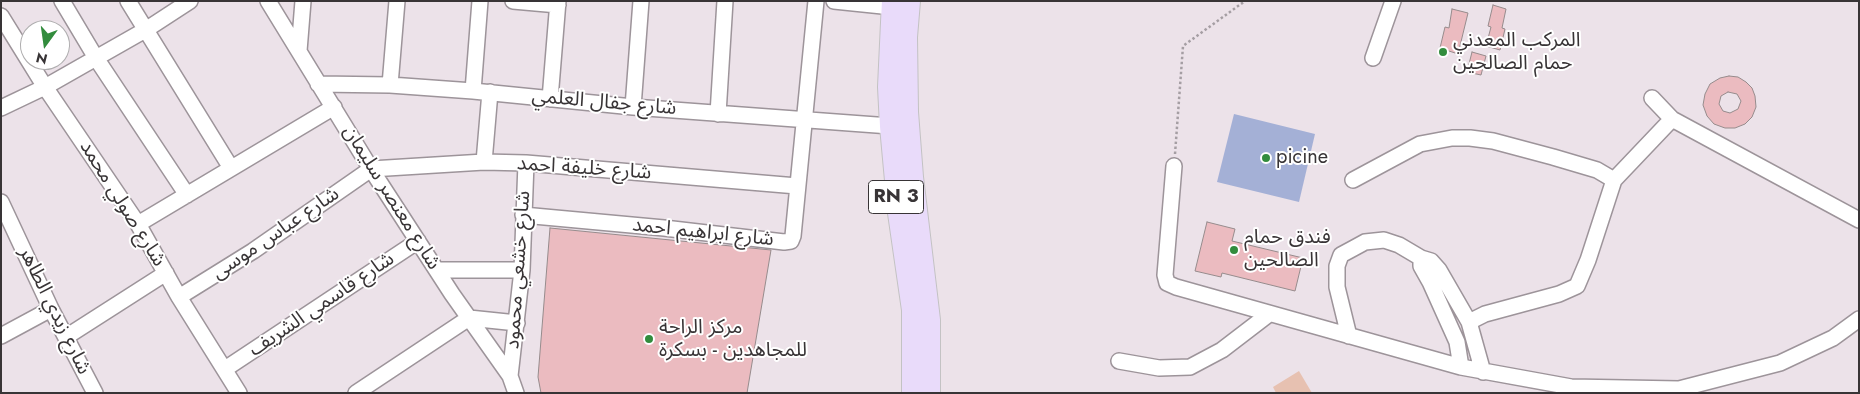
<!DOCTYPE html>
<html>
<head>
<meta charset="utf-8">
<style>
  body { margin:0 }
  #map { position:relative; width:1860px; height:394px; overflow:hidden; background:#ece2e9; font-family:Jost,sans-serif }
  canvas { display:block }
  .frame { position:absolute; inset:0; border:2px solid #383436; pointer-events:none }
  .north { position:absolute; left:20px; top:20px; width:50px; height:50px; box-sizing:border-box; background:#fff; border:1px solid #afaeaf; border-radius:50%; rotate:194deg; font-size:14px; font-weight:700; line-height:20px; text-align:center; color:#383436 }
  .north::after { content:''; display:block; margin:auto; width:18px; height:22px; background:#328c3d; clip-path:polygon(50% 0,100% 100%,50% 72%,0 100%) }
</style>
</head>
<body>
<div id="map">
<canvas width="1860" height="394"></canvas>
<div class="frame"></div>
<div class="north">N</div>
</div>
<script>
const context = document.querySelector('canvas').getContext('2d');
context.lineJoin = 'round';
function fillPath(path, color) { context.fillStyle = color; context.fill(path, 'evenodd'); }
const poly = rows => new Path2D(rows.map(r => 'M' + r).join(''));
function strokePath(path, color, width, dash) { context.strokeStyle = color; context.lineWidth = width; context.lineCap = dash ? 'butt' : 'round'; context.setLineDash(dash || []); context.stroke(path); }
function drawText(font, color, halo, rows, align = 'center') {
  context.font = font + ' Jost,"Noto Sans Arabic",sans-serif'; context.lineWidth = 4; context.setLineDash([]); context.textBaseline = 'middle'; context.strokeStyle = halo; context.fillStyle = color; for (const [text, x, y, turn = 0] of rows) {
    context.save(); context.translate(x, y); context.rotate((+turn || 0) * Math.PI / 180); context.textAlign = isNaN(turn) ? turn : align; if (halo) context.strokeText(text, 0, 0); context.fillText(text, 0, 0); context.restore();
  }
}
fillPath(poly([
  [1299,371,1312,393,1276,393,1273,387]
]), '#e7c1b1');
fillPath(poly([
  [1234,114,1315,134,1299,202,1217,182]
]), '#a4b0d6');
const building = poly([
  [1493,5,1506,9,1502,28,1505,29,1500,50,1486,46,1491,27,1488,26,1493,5],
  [1452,9,1468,13,1458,54,1440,48,1445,27,1449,28,1452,9],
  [1472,52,1486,56,1481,75,1467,72,1472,52],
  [1729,76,1738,77,1746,82,1752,88,1755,96,1756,107,1752,117,1745,124,1735,128,1725,128,1714,124,1707,116,1703,105,1705,94,1710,84,1720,78,1729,76],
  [1728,92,1737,94,1741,101,1738,109,1730,113,1723,111,1719,104,1721,96,1728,92],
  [1207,222,1235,229,1232,241,1303,258,1295,291,1222,273,1221,277,1195,271,1207,222],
  [550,228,771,250,747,393,541,393,538,377,550,228]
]);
fillPath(building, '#ebbbc0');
strokePath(building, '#968b8c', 1);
const minor = poly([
  [62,1,96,58,187,195],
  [128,1,231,168],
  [268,1,371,169,452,294,510,376,516,393],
  [513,1,558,5],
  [834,1,892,7],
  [1,16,45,87,138,224,179,297,239,393],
  [299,51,303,1],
  [1373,58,1393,1],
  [318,84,390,85,473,91,633,107,890,126],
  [390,85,397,1],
  [473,91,480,1],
  [1652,98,1672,119,1859,220],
  [550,99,558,1],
  [633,107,641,1],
  [1,108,45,87,147,29,190,1],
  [718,114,725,1],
  [484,162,490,92],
  [1174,166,1165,275,1167,283,1176,287,1461,367,1571,387,1679,389,1780,363,1833,338,1859,319],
  [1353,180,1420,144,1452,138,1470,138,1493,141,1553,157,1597,170,1614,180],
  [1,202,51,309,95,393],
  [523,215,664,228,784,242,791,241,793,236,816,1],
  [138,224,334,107],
  [1421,258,1421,266,1430,282,1457,342,1461,367],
  [437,270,522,270],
  [179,297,253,251,371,169,484,162,526,163,797,186],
  [1469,322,1485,314,1559,294,1577,286,1588,260,1614,180,1672,119],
  [1,336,51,309],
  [1349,336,1337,287,1337,266,1341,255,1354,248,1365,242,1384,240,1399,245,1421,258,1431,261,1439,270,1469,322,1483,372],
  [66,337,166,273],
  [1119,361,1159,368,1190,367,1222,350,1269,314],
  [225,369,418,241],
  [510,376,522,270,526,163],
  [356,393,469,318,517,323]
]);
const major = poly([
  [892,1,888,87,890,126,898,213,912,310,912,393],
  [910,1,907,37,908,112,913,177,930,320,930,393]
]);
strokePath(minor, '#9d949a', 18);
strokePath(major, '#c3c2c3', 22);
strokePath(poly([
  [1175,154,1183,46,1245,1]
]), '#a59ea3', 2.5, [2.5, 2.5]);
strokePath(minor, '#fff', 15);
strokePath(major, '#e9dbfa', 20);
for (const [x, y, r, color] of [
  [1443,52,5,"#328c3d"],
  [1266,158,5,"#328c3d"],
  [1234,250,5,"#328c3d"],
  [649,339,5,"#328c3d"]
]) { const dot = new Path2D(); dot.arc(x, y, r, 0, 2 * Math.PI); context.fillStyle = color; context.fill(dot); strokePath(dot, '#fff', 2); }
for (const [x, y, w] of [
  [896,197,55]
]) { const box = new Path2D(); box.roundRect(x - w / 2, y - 16.5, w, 33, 4); context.fillStyle = '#fff'; context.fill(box); strokePath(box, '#383436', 1); }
drawText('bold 19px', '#383436', null, [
  ["RN 3",896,197]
]);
drawText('20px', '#383436', '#fff', [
  ["المركب المعدني",1453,41],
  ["حمام الصالحين",1453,64],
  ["picine",1276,158],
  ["فندق حمام",1244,238],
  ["الصالحين",1244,261],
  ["مركز الراحة",659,328],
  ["للمجاهدين - بسكرة",659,351]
], 'left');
drawText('20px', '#383436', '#fff', [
  ["شارع جفال العلمي",604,103,5],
  ["شارع خليفة احمد",584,169,4],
  ["شارع معنصر سليمان",391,198,58],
  ["شارع صولي محمد",122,204,58],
  ["شارع ابراهيم احمد",703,233,6],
  ["شارع عباس موسى",276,234,-34],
  ["شارع خشعي محمود",519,270,-86],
  ["شارع قاسمي الشريف",322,305,-34],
  ["شارع زيدي الطاهر",54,311,64]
]);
</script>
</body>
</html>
